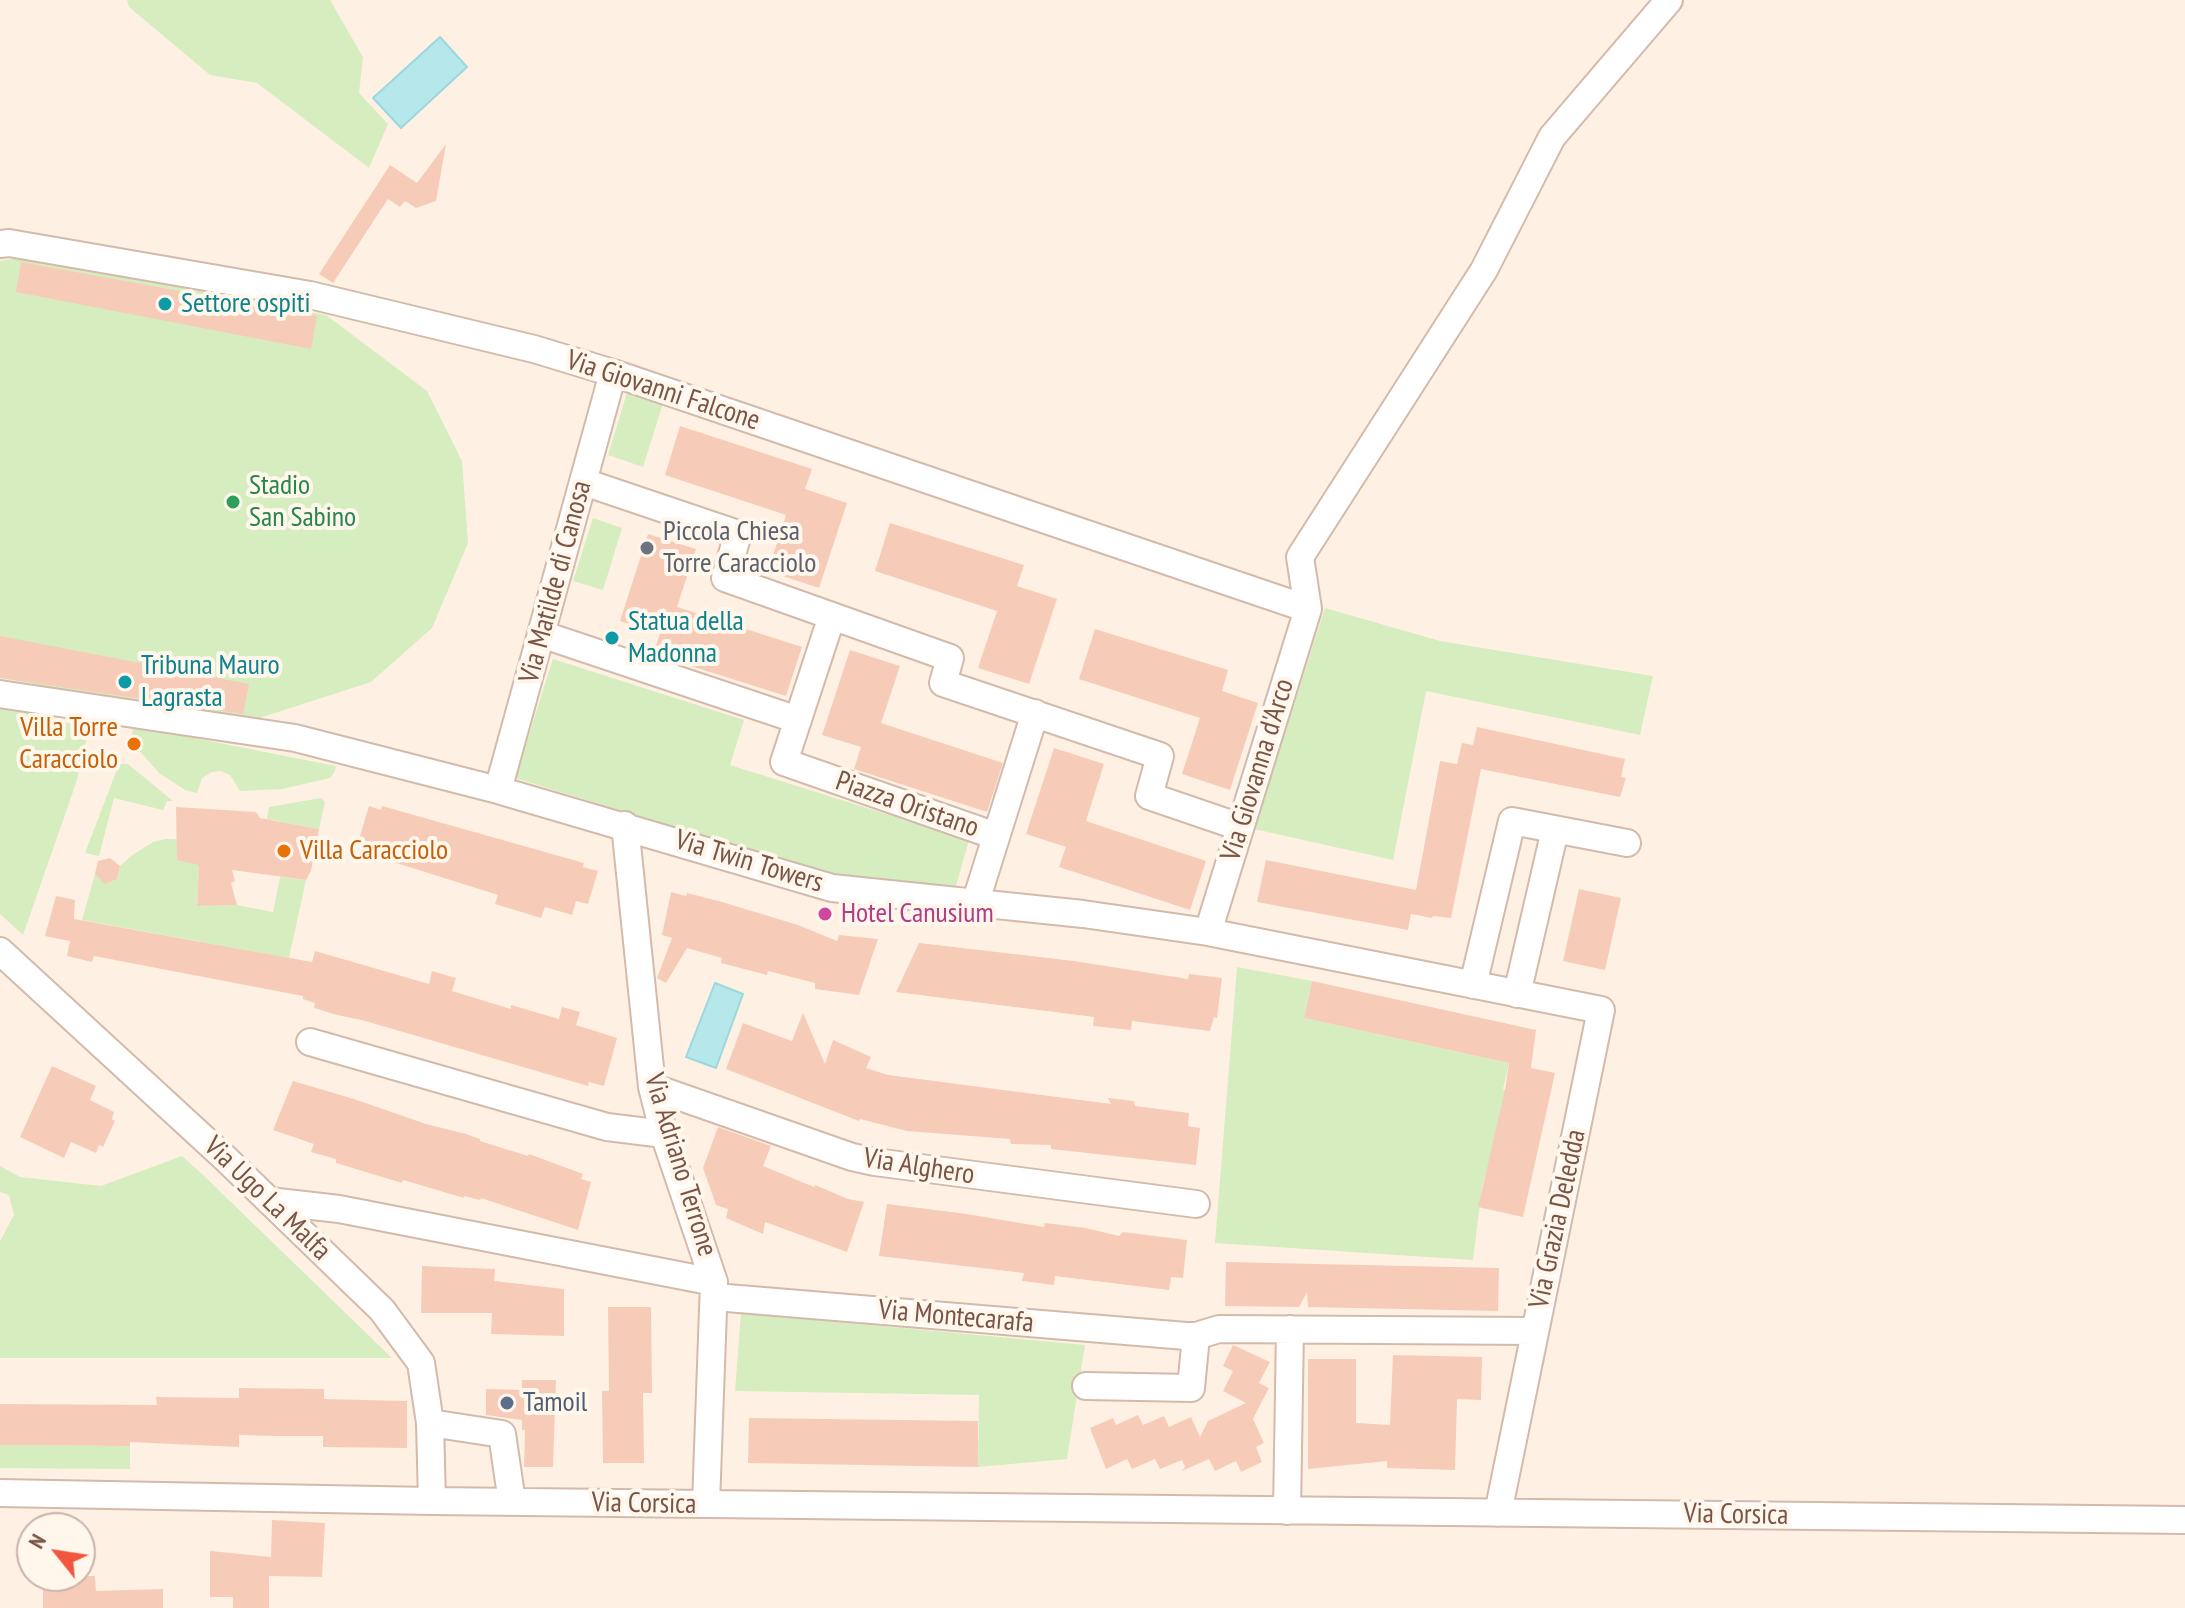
<!DOCTYPE html>
<html>
<head>
<meta charset="utf-8">
<style>
  body { margin:0 }
  #map { position:relative; width:2185px; height:1608px; overflow:hidden; background:#fef1e3; font-family:"PT Sans Narrow",sans-serif }
  canvas { display:block }
  .north { position:absolute; left:16px; top:1512px; width:80px; height:80px; box-sizing:border-box; background:#fff6ec; border:2px solid #c9b5aa; border-radius:50%; rotate:300deg; font-size:22px; font-weight:700; line-height:32px; text-align:center; color:#795447 }
  .north::after { content:''; display:block; margin:auto; width:28px; height:36px; background:#f3563e; clip-path:polygon(50% 0,100% 100%,50% 72%,0 100%) }
</style>
</head>
<body>
<div id="map">
<canvas width="2185" height="1608"></canvas>
<div class="north">N</div>
</div>
<script>
const context = document.querySelector('canvas').getContext('2d');
context.lineJoin = 'round';
function fillPath(path, color) { context.fillStyle = color; context.fill(path, 'evenodd'); }
const poly = rows => new Path2D(rows.map(r => 'M' + r).join(''));
function strokePath(path, color, width, dash) { context.strokeStyle = color; context.lineWidth = width; context.lineCap = dash ? 'butt' : 'round'; context.setLineDash(dash || []); context.stroke(path); }
function drawText(font, color, halo, rows, align = 'center') {
  context.font = font + ' "PT Sans Narrow",sans-serif'; context.lineWidth = 8; context.setLineDash([]); context.textBaseline = 'middle'; context.strokeStyle = halo; context.fillStyle = color; for (const [text, x, y, turn = 0] of rows) {
    context.save(); context.translate(x, y); context.rotate((+turn || 0) * Math.PI / 180); context.textAlign = isNaN(turn) ? turn : align; if (halo) context.strokeText(text, 0, 0); context.fillText(text, 0, 0); context.restore();
  }
}
fillPath(poly([
  [127,0,330,0,363,57,359,93,388,124,369,168,257,83,210,75,129,7],
  [20,257,326,315,427,391,462,461,468,543,432,628,371,682,244,723,0,678,0,261],
  [629,386,665,397,643,467,608,455],
  [593,518,622,528,603,590,573,581],
  [1325,608,1440,641,1653,676,1640,735,1426,691,1393,860,1254,829],
  [553,659,744,720,730,765,969,840,956,886,841,878,515,778],
  [0,703,89,729,76,783,23,935,0,914],
  [133,726,336,766,334,773,330,778,282,789,240,791,230,775,221,771,212,772,202,778,197,793,185,790,159,773,137,748,132,736],
  [119,764,128,764,173,801,167,801,163,810,114,798,99,856,85,853],
  [321,798,325,802,319,829,267,819,269,807],
  [166,839,177,839,199,865,197,906,237,905,273,912,280,877,306,880,289,958,82,920,95,874,105,883,117,879,120,866,131,856,153,842],
  [1237,967,1312,981,1304,1018,1509,1063,1503,1089,1509,1091,1482,1187,1473,1260,1215,1243],
  [182,1156,201,1173,392,1358,0,1358,0,1241,14,1215,9,1195,0,1192,0,1166,20,1177,101,1186],
  [741,1313,1085,1345,1067,1459,978,1467,979,1395,735,1391],
  [0,1445,130,1446,130,1469,0,1468]
]), '#d6edc0');
const water = poly([
  [440,37,467,67,401,128,373,98,440,37],
  [715,983,743,994,716,1068,686,1057,715,983]
]);
fillPath(water, '#b6e7ea');
strokePath(water, '#9bd8dd', 2);
fillPath(poly([
  [446,144,436,201,416,208,405,201,400,207,388,199,333,283,319,274,390,165,417,183],
  [21,262,317,316,311,349,16,292],
  [680,426,812,469,805,489,847,503,819,588,768,571,786,515,665,475],
  [890,523,1024,565,1017,586,1057,599,1029,684,978,668,997,611,875,571],
  [648,534,696,549,677,607,802,647,786,696,653,654,660,634,620,621],
  [1095,629,1228,670,1222,691,1258,703,1230,790,1182,774,1200,718,1079,679],
  [0,636,249,684,243,714,0,678],
  [850,650,900,666,881,723,1003,763,987,812,854,769,861,747,822,735],
  [1477,727,1625,759,1621,777,1626,778,1620,797,1481,769,1451,918,1433,916,1432,918,1411,914,1408,930,1257,902,1266,860,1416,890,1440,761,1457,764,1462,743,1473,745],
  [1054,748,1104,764,1086,821,1206,861,1190,910,1059,867,1066,847,1026,834],
  [369,806,381,810,382,806,584,863,583,867,598,871,588,904,576,901,572,915,545,907,541,918,495,904,498,895,368,854,371,842,359,839],
  [176,807,256,812,260,818,319,829,311,871,306,880,232,870,235,881,231,883,237,905,197,906,199,865,177,860],
  [110,858,120,866,117,879,105,884,95,874,98,861],
  [1579,889,1621,898,1605,970,1563,961],
  [671,892,686,896,687,893,722,902,798,925,837,941,839,935,878,939,859,995,815,989,815,983,768,971,767,975,721,963,722,958,687,948,666,983,657,978,672,938,662,935],
  [56,896,75,900,74,919,312,962,315,951,429,984,432,971,456,978,452,991,511,1009,511,1005,559,1019,562,1007,580,1012,576,1025,617,1038,604,1086,589,1082,588,1086,362,1020,337,1015,314,1008,315,1003,303,999,303,996,94,956,92,962,67,956,70,941,45,936],
  [919,943,1074,961,1188,979,1189,974,1222,978,1217,1018,1214,1017,1210,1031,1132,1021,1131,1030,1093,1026,1094,1017,896,992],
  [1312,981,1536,1030,1531,1068,1555,1073,1523,1217,1478,1207,1505,1090,1509,1063,1304,1018],
  [803,1013,825,1064,833,1040,871,1057,866,1068,888,1075,1111,1104,1108,1098,1134,1101,1135,1106,1189,1113,1188,1126,1200,1128,1196,1165,1051,1149,1051,1145,1011,1144,1010,1139,907,1131,860,1119,859,1121,726,1069,743,1023,792,1041],
  [52,1066,96,1086,90,1100,114,1112,112,1119,115,1121,103,1147,99,1145,96,1153,71,1142,64,1158,20,1137],
  [293,1081,354,1099,426,1124,466,1134,480,1139,480,1141,528,1156,529,1154,583,1174,581,1179,591,1182,578,1230,481,1198,480,1200,464,1196,464,1198,403,1180,402,1183,336,1163,336,1159,311,1152,314,1144,273,1130],
  [718,1127,771,1146,763,1166,814,1187,815,1185,848,1199,864,1202,847,1252,765,1222,763,1234,726,1218,728,1209,716,1205,703,1168],
  [887,1204,967,1214,1044,1227,1045,1223,1086,1228,1119,1236,1123,1232,1187,1240,1183,1278,1171,1277,1169,1290,1055,1276,1054,1285,1022,1281,1024,1273,879,1256],
  [1226,1262,1499,1268,1498,1311,1308,1307,1307,1292,1299,1307,1225,1306],
  [422,1266,495,1269,494,1281,564,1289,564,1336,491,1334,492,1313,421,1313],
  [608,1307,651,1307,652,1393,643,1393,644,1463,603,1463,602,1391,609,1391],
  [1233,1345,1270,1362,1259,1383,1269,1388,1253,1419,1264,1443,1256,1447,1262,1462,1241,1472,1236,1461,1215,1471,1209,1459,1182,1471,1185,1467,1182,1460,1160,1469,1155,1459,1132,1469,1127,1459,1106,1469,1090,1428,1113,1418,1116,1425,1138,1415,1143,1425,1164,1416,1169,1427,1191,1417,1200,1437,1208,1421,1246,1403,1223,1391,1233,1371,1223,1366],
  [1393,1355,1482,1357,1481,1400,1457,1399,1455,1470,1387,1468,1387,1461,1308,1469,1308,1359,1356,1359,1356,1423,1390,1425],
  [522,1380,556,1380,553,1467,524,1467,525,1430,522,1430,522,1420,486,1415,486,1389,522,1390],
  [239,1388,324,1389,324,1399,407,1401,407,1448,323,1447,323,1436,276,1436,239,1435,239,1447,130,1442,130,1446,0,1445,0,1404,157,1405,156,1397,239,1398],
  [749,1418,978,1421,978,1467,748,1463],
  [272,1520,325,1523,322,1577,269,1576,269,1608,233,1608,233,1597,210,1597,210,1551,271,1557],
  [43,1576,95,1576,96,1591,163,1589,163,1608,43,1608]
]), '#f6ccb8');
const minor = poly([
  [0,244,9,243,310,295,534,349,613,373,1308,609],
  [584,482,738,534,725,578,950,658,943,683,1160,756,1149,796,1240,827],
  [832,616,784,762,996,836],
  [541,634,798,720],
  [0,694,295,738,498,790,832,888,1083,914,1208,932,1601,1010,1498,1513],
  [498,790,613,373],
  [625,825,652,1087,664,1134,714,1282,706,1504],
  [975,904,1035,713],
  [1208,932,1308,609,1300,557,1484,270,1552,137,1669,0],
  [0,951,226,1159,382,1310,421,1363,430,1423,432,1501],
  [1473,985,1512,821,1627,843],
  [1517,994,1555,830],
  [310,1042,607,1127,664,1134],
  [652,1087,852,1157,875,1162,1196,1204],
  [269,1201,339,1209,714,1282],
  [715,1297,1186,1336,1196,1336,1219,1329,1535,1331],
  [1086,1386,1191,1388,1196,1336],
  [430,1423,502,1434,512,1502],
  [0,1493,432,1501,2185,1520],
  [1287,1511,1290,1329]
]);
strokePath(minor, '#d3baab', 30);
strokePath(minor, '#fff', 26);
for (const [x, y, r, color] of [
  [165,304,8,"#0f9aa8"],
  [233,502,8,"#2e9e5b"],
  [647,548,8,"#6b7280"],
  [612,638,8,"#0f9aa8"],
  [125,682,8,"#0f9aa8"],
  [134,744,8,"#e8710a"],
  [284,851,8,"#e8710a"],
  [825,914,8,"#d1479c"],
  [507,1403,8,"#5c6f8a"]
]) { const dot = new Path2D(); dot.arc(x, y, r, 0, 2 * Math.PI); context.fillStyle = color; context.fill(dot); strokePath(dot, '#fff6ec', 3); }
drawText('28px', '#0d838f', '#fff6ec', [
  ["Settore ospiti",181,304],
  ["Statua della",628,622],
  ["Madonna",628,654],
  ["Tribuna Mauro",141,666],
  ["Lagrasta",141,698]
], 'left');
drawText('28px', '#795447', '#fff6ec', [
  ["Via Giovanni Falcone",663,391,18],
  ["Via Matilde di Canosa",556,582,-75],
  ["Via Giovanna d'Arco",1258,770,-73],
  ["Piazza Oristano",907,805,19],
  ["Via Twin Towers",749,862,17],
  ["Via Adriano Terrone",680,1165,73],
  ["Via Alghero",919,1167,9],
  ["Via Ugo La Malfa",267,1199,44],
  ["Via Grazia Deledda",1558,1219,-78],
  ["Via Montecarafa",956,1317,5],
  ["Via Corsica",644,1504,1],
  ["Via Corsica",1736,1515,1]
]);
drawText('28px', '#27864d', '#fff6ec', [
  ["Stadio",249,486],
  ["San Sabino",249,518]
], 'left');
drawText('28px', '#5b616d', '#fff6ec', [
  ["Piccola Chiesa",663,532],
  ["Torre Caracciolo",663,564]
], 'left');
drawText('28px', '#c56008', '#fff6ec', [
  ["Villa Torre",118,728],
  ["Caracciolo",118,760],
  ["Villa Caracciolo",300,851,"left"]
], 'right');
drawText('28px', '#b23c85', '#fff6ec', [
  ["Hotel Canusium",841,914]
], 'left');
drawText('28px', '#4e5e75', '#fff6ec', [
  ["Tamoil",523,1403]
], 'left');
</script>
</body>
</html>
